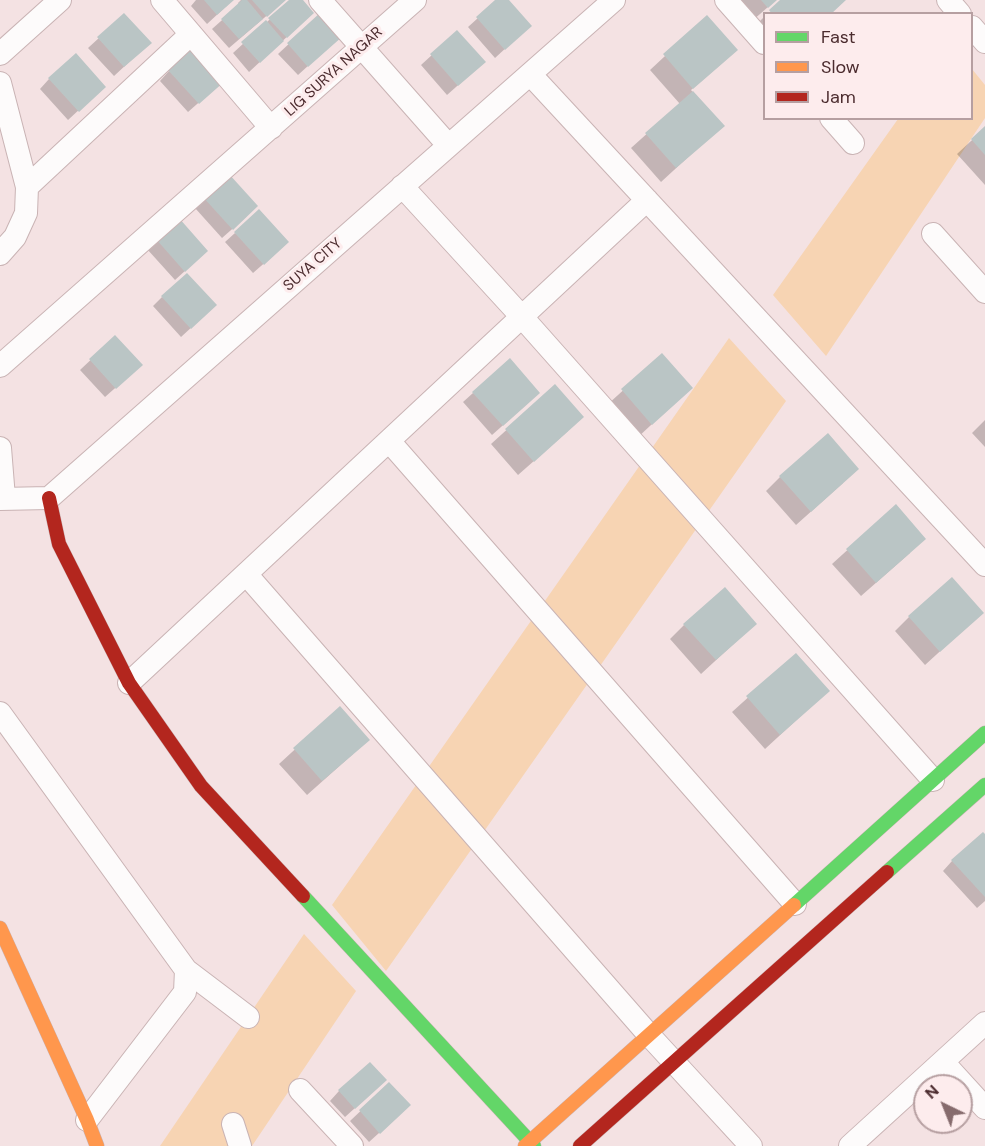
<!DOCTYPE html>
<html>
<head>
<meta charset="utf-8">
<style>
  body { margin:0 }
  #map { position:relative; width:985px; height:1146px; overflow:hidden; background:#f4e2e3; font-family:"DM Sans",sans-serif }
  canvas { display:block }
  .legend { position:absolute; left:763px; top:12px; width:210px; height:108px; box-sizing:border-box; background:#fdeced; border:2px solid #b69fa1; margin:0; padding:8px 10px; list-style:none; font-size:18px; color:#4b2b2e }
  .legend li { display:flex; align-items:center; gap:12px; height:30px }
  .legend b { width:30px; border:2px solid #b69fa1 }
  .north { position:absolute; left:913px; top:1074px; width:60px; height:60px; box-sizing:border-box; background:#fdeced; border:2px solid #b69fa1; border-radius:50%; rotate:317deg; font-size:16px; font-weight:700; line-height:24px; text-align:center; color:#4b2b2e }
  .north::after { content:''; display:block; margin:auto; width:21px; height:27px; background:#866b6d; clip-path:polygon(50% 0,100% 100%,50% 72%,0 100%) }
</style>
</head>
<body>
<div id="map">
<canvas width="985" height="1146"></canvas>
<ul class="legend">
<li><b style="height:8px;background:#63d668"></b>Fast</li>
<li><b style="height:8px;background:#ff974d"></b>Slow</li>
<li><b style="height:8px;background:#b3261e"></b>Jam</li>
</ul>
<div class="north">N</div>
</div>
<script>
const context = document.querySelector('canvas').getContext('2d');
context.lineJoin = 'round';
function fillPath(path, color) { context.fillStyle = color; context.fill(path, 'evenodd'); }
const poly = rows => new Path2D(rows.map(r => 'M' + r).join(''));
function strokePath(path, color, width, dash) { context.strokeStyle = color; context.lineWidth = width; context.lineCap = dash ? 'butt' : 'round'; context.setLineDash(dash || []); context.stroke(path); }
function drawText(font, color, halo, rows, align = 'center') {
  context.font = font + ' "DM Sans",sans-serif'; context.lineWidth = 6; context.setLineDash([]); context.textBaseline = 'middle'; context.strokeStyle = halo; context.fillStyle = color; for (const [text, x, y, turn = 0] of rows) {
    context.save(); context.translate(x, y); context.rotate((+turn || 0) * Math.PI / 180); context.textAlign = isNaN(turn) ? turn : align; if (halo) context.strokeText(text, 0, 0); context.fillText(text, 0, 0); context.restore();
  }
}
fillPath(poly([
  [972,69,985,85,985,118,826,356,773,295,898,119,972,118],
  [729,338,786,401,386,971,332,905],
  [304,934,356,991,252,1146,160,1146]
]), '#f7d4b3');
fillPath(poly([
  [196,0,233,0,207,24,191,6],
  [241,0,285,0,229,48,212,29,239,5,238,3],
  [291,0,301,0,303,22,249,72,233,53],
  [498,0,507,0,520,35,495,58,468,27],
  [734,0,776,0,752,21],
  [321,14,331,45,298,75,278,54],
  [124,15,140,52,114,76,88,48],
  [707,17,721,64,691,90,722,126,661,182,631,148,680,104,650,70],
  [764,17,764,35,756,25],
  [457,32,474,71,447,95,421,65],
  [169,71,213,90,188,112,160,81],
  [49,79,94,96,68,120,40,89],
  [985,128,985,185,957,154],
  [204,198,247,216,222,238,195,208],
  [235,233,277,252,253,273,225,242],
  [157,240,197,260,175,280,147,249],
  [162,297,205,315,181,337,153,306],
  [115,337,131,374,105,397,80,370],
  [662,355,691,388,637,438,607,405],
  [555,386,568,431,518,475,491,444],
  [473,393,528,403,492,435,463,402],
  [985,420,985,447,972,433],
  [780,477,843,483,796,525,766,491],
  [896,506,910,553,861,596,832,564],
  [982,613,925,665,895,631,909,617],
  [684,625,740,638,701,674,670,639],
  [795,655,828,691,765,749,732,712],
  [340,708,353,754,307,795,279,764],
  [985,836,985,901,977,908,943,871,952,861],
  [389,1084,399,1115,369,1142,350,1121],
  [375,1090,345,1117,330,1101,339,1091]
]), '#0003');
fillPath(poly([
  [204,0,234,0,217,15],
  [242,0,247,0,263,19,239,39,221,19],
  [252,0,286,0,267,17],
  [289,0,303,0,314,13,287,38,268,18],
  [495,0,509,0,532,26,505,50,476,17],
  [761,0,777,0,768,8],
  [780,0,846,0,831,14,772,14,769,10],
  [321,12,343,36,308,67,287,43],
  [124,13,152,43,124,67,97,37],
  [707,15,738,50,693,89,663,54],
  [266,20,284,41,260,63,241,42],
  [457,30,486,62,458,86,430,54],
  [194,47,225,81,199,104,168,70],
  [76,53,106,87,79,112,48,78],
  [693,91,725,126,676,168,645,133],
  [985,126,985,155,971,139],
  [229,174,258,206,233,230,203,197],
  [259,209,289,242,264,265,234,232],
  [179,218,208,251,185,272,156,239],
  [187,273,217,305,191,329,161,296],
  [115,335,143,365,116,389,89,359],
  [662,353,693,388,652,425,621,389],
  [510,358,540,393,503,426,472,392],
  [555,384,584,417,534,462,505,429],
  [828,433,859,469,811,512,779,476],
  [896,504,926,539,876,583,846,549],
  [952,577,984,613,940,652,908,616],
  [725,587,757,624,716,660,683,624],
  [796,653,830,691,780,735,746,696],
  [340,706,370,740,322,781,293,748],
  [983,832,985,834,985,897,951,860],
  [370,1062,387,1080,355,1109,338,1090],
  [389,1082,411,1105,380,1134,359,1110]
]), '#bac5c5');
const street = poly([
  [162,0,271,128],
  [320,0,448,145],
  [726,0,764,43],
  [948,0,960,14],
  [972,27,985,42],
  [0,54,60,0],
  [530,74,985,565],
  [0,83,27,187,26,213,15,237,0,254],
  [831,118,853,143],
  [402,186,522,317,933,780],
  [27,187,191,34],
  [933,234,985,292],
  [0,366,415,0],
  [389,441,795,904],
  [0,448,4,498],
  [0,499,49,498,614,0],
  [246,574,649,1035,751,1146],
  [129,683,647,200],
  [0,713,186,970,248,1017],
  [943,1062,985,1108],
  [300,1090,352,1146],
  [87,1120,185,992,186,970],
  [233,1124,240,1146],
  [850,1146,985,1023]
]);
const fast = poly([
  [887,872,985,785],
  [303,896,534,1146],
  [794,905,985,733]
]);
const slow = poly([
  [0,928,87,1120,97,1146],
  [525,1146,794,905]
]);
const jam = poly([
  [49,498,59,544,129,683,201,786,303,896],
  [580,1146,887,872]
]);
strokePath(street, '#c9b3b4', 24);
strokePath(fast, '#c9b3b4', 15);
strokePath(slow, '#c9b3b4', 15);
strokePath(jam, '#c9b3b4', 15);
strokePath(street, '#fdfbfb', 22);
strokePath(fast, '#63d668', 14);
strokePath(slow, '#ff974d', 14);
strokePath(jam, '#b3261e', 14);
drawText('15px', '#4b2b2e', '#fdeced', [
  ["LIG SURYA NAGAR",334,72,-42],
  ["SUYA CITY",313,265,-41]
]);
</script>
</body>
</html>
